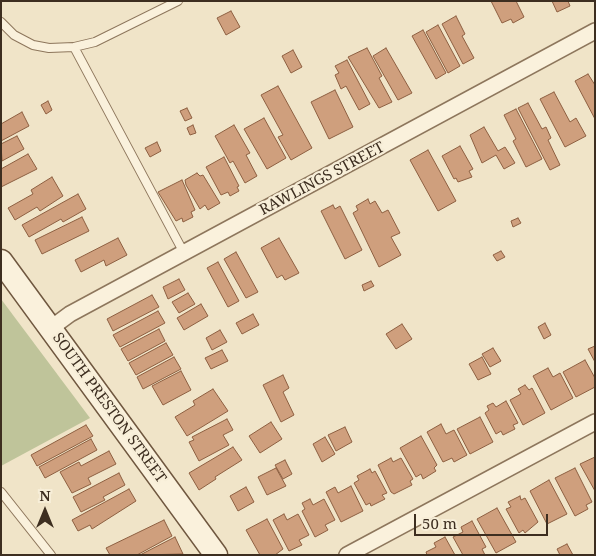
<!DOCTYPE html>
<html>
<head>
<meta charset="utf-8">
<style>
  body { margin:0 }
  #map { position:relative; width:596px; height:556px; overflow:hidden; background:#f0e4c8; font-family:"Noto Serif",serif }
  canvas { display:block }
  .frame { position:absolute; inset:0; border:2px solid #3d2e20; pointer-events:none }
  .north { position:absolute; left:20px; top:486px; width:50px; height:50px; -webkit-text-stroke:4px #f7eed8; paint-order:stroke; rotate:0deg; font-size:14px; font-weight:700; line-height:20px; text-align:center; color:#3d2e20 }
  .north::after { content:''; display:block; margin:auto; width:18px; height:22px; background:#3d2e20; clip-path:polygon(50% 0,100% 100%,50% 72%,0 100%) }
  .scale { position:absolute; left:414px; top:514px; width:134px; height:22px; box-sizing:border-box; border:2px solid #3d2e20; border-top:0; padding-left:6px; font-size:15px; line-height:18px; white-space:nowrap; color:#3d2e20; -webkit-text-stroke:4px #f7eed8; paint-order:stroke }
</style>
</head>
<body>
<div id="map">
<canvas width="596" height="556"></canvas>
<div class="frame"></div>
<div class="north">N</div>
<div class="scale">50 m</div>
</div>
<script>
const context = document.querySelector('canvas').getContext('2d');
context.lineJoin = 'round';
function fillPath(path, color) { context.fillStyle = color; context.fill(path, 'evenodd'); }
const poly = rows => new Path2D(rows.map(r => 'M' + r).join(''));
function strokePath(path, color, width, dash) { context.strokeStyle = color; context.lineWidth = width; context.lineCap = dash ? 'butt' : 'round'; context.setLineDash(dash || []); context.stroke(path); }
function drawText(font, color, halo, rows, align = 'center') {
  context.font = font + ' "Noto Serif",serif'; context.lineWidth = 4.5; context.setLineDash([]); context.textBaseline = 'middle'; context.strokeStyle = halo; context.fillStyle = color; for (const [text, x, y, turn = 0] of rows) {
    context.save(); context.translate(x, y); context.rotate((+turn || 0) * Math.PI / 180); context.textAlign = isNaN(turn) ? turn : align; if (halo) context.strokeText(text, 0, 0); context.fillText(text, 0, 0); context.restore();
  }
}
fillPath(poly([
  [1,299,90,418,1,466]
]), '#bfc49a');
const building = poly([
  [491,1,516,1,524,17,513,23,511,19,502,23,491,1],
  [552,1,568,1,570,6,557,12,552,1],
  [231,11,240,27,226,35,217,18,231,11],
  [456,16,465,34,462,36,474,58,463,64,442,24,456,16],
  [438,25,460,66,448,73,426,32,438,25],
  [423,30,446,73,436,79,412,36,423,30],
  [367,48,382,76,379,78,392,102,379,108,348,57,367,48],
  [386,48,412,93,398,100,373,56,386,48],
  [293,50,302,67,291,73,282,56,293,50],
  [347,60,370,104,359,110,346,86,341,89,335,75,339,73,335,66,347,60],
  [588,74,595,85,595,119,575,81,588,74],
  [278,86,312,148,291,160,278,137,283,135,261,95,278,86],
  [335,90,353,127,329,139,311,102,335,90],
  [554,92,570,122,576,118,586,136,565,147,540,99,554,92],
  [48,101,52,110,46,114,41,105,48,101],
  [528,103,542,129,546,127,551,138,548,140,560,165,550,170,518,108,528,103],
  [187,108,192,118,185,121,180,111,187,108],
  [516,109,542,159,526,167,513,141,516,139,504,115,516,109],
  [22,112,29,126,1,141,1,124,22,112],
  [264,118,286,158,267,169,244,129,264,118],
  [193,125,196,133,190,135,187,128,193,125],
  [234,125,250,153,246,155,257,176,245,183,233,161,230,163,215,136,234,125],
  [484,127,498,151,505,147,515,163,504,169,496,155,482,163,470,135,484,127],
  [17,136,24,149,2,161,1,144,17,136],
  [157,142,161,151,150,157,145,148,157,142],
  [460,146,473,169,469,171,472,177,458,182,456,178,454,179,442,156,460,146],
  [428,150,456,201,438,211,410,160,428,150],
  [28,154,37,169,1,187,1,169,28,154],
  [224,157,239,186,237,187,239,191,230,196,228,192,221,195,206,167,224,157],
  [197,173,200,176,203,175,220,203,208,210,205,205,200,209,186,185,185,180,197,173],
  [52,177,63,196,40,211,37,207,15,220,8,208,33,194,31,190,52,177],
  [182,180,195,210,191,212,193,217,183,222,182,218,176,221,158,192,182,180],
  [78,194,86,209,63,222,61,219,29,237,22,225,78,194],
  [368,199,370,204,375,201,382,213,388,210,400,233,391,237,401,255,379,267,353,213,358,210,356,206,368,199],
  [333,205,335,209,340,206,362,250,345,259,321,211,333,205],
  [82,217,89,231,42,254,35,240,82,217],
  [518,218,521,223,513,227,511,221,518,218],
  [118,238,127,255,106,266,104,260,81,272,75,260,118,238],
  [279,238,299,273,285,280,282,275,277,278,261,248,279,238],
  [501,251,505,257,497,261,493,255,501,251],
  [236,252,258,292,246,298,224,259,236,252],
  [218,262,239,301,228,307,207,268,218,262],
  [179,279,185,290,168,299,163,287,179,279],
  [371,281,374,286,364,291,362,285,371,281],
  [188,293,195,304,179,313,172,302,188,293],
  [152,295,159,307,113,331,107,319,152,295],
  [201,304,208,316,184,330,177,318,201,304],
  [158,311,165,323,120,347,113,335,158,311],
  [253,314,259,325,242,334,236,323,253,314],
  [545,323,551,335,544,339,538,327,545,323],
  [402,324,412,339,396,349,386,334,402,324],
  [159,329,165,341,128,361,121,349,159,329],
  [220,330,227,342,212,350,206,338,220,330],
  [166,343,173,355,136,375,129,363,166,343],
  [595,346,595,362,588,349,595,346],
  [493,348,501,361,490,367,482,354,493,348],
  [222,350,228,361,211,369,205,358,222,350],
  [174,357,181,369,143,389,137,377,174,357],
  [482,357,491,374,478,380,469,364,482,357],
  [585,360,595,378,595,387,576,397,563,372,585,360],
  [548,368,553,377,560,373,573,398,551,410,533,376,548,368],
  [181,371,191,390,163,405,152,386,181,371],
  [283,375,289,388,283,392,294,415,281,422,263,385,283,375],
  [525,385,529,390,532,388,545,413,523,425,510,400,521,394,518,389,525,385],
  [213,389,228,411,187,436,175,417,195,405,193,401,213,389],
  [506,401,518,423,513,425,515,429,503,435,501,431,496,434,485,413,489,410,487,406,493,403,496,407,506,401],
  [480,417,493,442,470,454,457,429,480,417],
  [227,419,233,430,223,435,229,445,199,461,189,442,194,440,192,437,227,419],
  [271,422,282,439,260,453,249,436,271,422],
  [441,424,446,434,454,430,467,455,454,462,452,458,443,462,427,432,441,424],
  [86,425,93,436,37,466,31,455,86,425],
  [345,427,352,442,336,451,328,435,345,427],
  [421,436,437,465,434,468,436,471,423,479,421,474,416,477,400,448,421,436],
  [325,437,335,454,322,462,313,444,325,437],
  [91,439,97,450,45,478,39,467,91,439],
  [233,447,242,460,215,477,216,479,199,490,189,473,233,447],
  [109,451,116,464,88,478,91,484,72,493,60,472,79,462,81,466,109,451],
  [595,457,595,491,580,464,595,457],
  [391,458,393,462,401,458,413,479,410,481,412,485,394,494,391,492,378,465,391,458],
  [285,460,292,474,283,479,275,465,285,460],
  [276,468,286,486,267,495,258,477,276,468],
  [575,468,592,502,586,505,588,509,575,516,555,478,575,468],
  [370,469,372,473,375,471,387,493,382,495,385,499,371,506,370,503,366,505,354,483,359,480,357,476,370,469],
  [119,473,125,485,103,497,105,500,81,512,73,497,119,473],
  [549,480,567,514,547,524,530,491,549,480],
  [351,486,363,511,341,522,326,492,335,487,338,493,351,486],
  [246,487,254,502,238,511,230,496,246,487],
  [129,489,136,501,92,529,90,525,78,531,72,520,129,489],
  [520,496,521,500,525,498,538,522,525,533,523,530,519,533,506,509,511,507,508,502,520,496],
  [310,499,313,505,324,499,335,520,325,525,328,530,315,537,302,511,305,509,302,503,310,499],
  [497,508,516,542,496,553,477,519,497,508],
  [284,514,287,520,298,514,309,535,299,540,302,545,289,551,273,520,284,514],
  [267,519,283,549,275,555,260,555,246,530,267,519],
  [164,520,172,536,137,555,110,555,106,548,164,520],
  [472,521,486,547,482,549,485,555,463,555,453,537,463,532,461,527,472,521],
  [175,537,183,554,140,555,175,537],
  [445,537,455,555,427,555,426,552,436,547,434,543,445,537],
  [567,544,573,555,560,555,557,549,567,544]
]);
fillPath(building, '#cf9f7d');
strokePath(building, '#8d5f41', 1);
const lane = poly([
  [1,22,14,35,33,45,49,48,74,47,95,42,178,1],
  [74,47,184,253],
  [1,492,51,555]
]);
const street = poly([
  [51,328,70,314,595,31],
  [347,555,595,422]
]);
const secondary = poly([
  [1,261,216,555]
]);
strokePath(lane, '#8d765c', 10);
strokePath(street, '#8d765c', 18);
strokePath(secondary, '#6f573f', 25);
strokePath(lane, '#faf1dc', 8);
strokePath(street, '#faf1dc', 15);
strokePath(secondary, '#faf1dc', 22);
drawText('15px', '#3d2e20', '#f7eed8', [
  ["RAWLINGS STREET",322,179,-28],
  ["SOUTH PRESTON STREET",109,408,54]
]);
</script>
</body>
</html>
